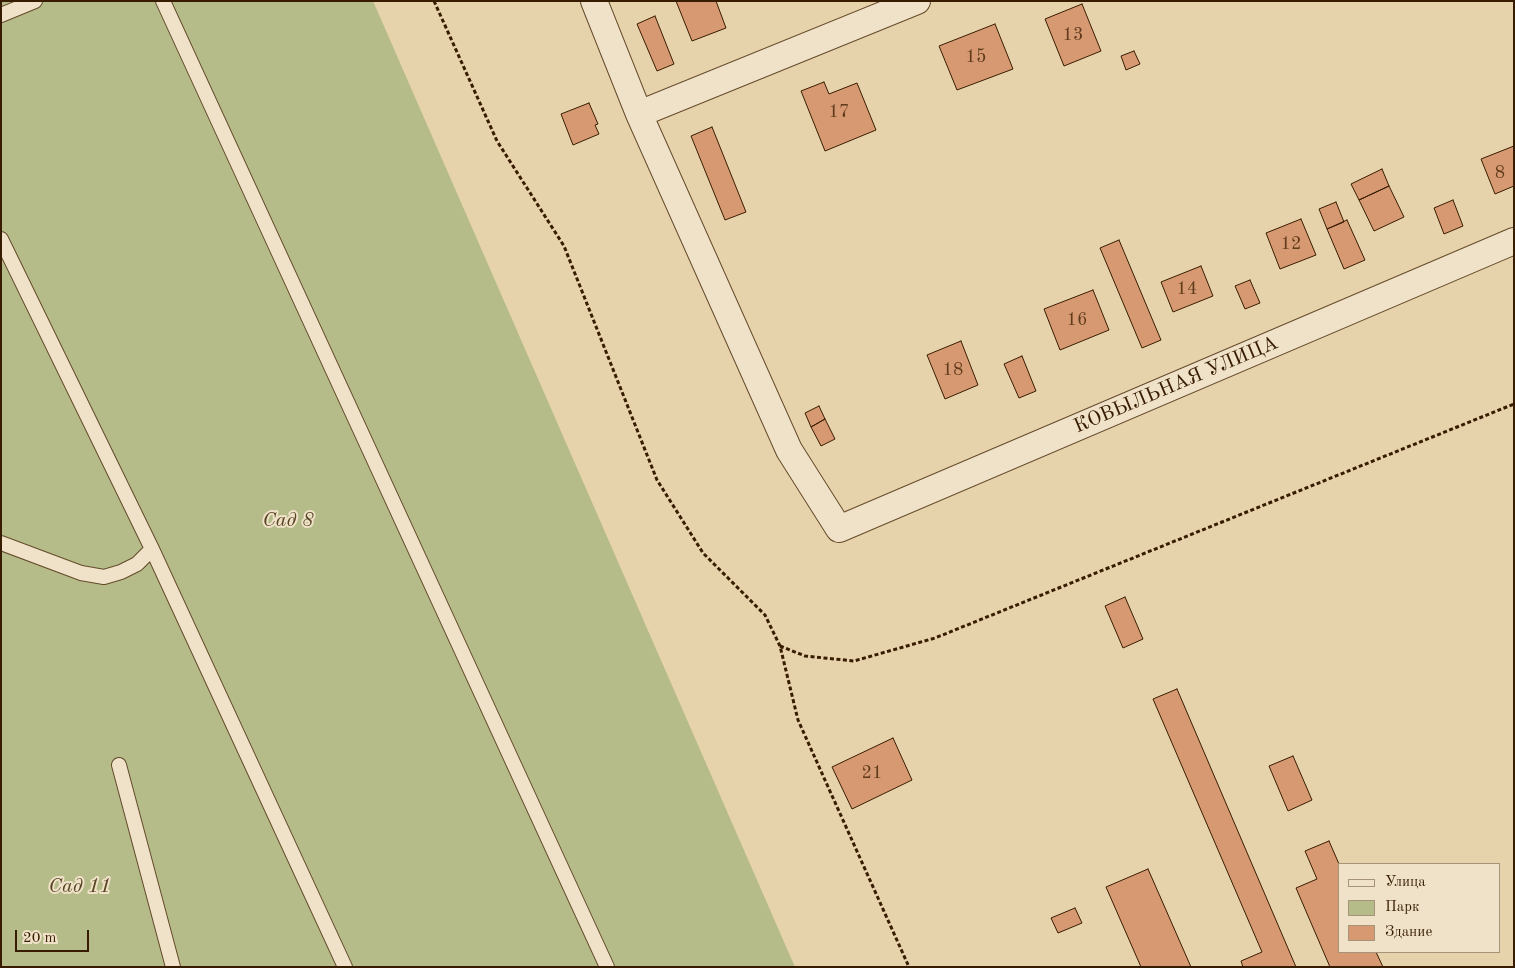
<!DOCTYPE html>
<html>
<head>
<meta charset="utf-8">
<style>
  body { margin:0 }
  #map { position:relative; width:1515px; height:968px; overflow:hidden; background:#e7d3ab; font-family:"Old Standard TT",serif }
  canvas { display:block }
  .frame { position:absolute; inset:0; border:2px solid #381c00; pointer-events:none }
  .legend { position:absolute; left:1338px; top:863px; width:162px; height:90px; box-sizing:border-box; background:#efe2c8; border:1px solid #a69378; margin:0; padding:6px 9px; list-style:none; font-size:15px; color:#381c00 }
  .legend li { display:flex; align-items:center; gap:10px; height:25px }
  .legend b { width:25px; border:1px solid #a69378 }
  .scale { position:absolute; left:15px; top:930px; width:74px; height:22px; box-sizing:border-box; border:2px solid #381c00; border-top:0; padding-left:6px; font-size:15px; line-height:18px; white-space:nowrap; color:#381c00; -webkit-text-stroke:4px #efe2c8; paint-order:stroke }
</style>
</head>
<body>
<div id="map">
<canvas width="1515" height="968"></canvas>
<div class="frame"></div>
<ul class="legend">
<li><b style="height:6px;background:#efe2c8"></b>Улица</li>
<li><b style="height:14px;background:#b5bc89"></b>Парк</li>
<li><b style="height:14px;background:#d69971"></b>Здание</li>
</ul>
<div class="scale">20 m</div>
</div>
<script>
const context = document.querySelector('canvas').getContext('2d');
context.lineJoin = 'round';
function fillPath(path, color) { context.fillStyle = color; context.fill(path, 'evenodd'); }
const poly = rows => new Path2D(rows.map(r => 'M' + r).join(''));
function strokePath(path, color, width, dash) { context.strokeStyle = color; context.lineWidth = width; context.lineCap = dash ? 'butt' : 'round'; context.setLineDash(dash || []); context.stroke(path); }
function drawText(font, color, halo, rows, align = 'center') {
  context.font = font + ' "Old Standard TT",serif'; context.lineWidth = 4; context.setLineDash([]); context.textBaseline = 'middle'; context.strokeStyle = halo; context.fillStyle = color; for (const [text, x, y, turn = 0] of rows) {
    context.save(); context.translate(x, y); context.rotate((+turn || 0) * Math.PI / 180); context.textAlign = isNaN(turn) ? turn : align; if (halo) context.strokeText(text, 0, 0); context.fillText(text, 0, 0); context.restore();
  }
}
fillPath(poly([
  [1,1,373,1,795,967,1,967]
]), '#b5bc89');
const building = poly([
  [676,1,716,1,726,28,692,41,676,1],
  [1082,4,1101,51,1064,66,1045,19,1082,4],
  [655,16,674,64,657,71,637,24,655,16],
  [995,24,1013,69,957,90,939,46,995,24],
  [1134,51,1140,64,1126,70,1121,56,1134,51],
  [824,82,829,94,857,83,876,130,825,151,801,91,824,82],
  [589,103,598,124,595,125,599,134,573,145,561,114,589,103],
  [712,127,746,212,725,220,691,136,712,127],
  [1514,146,1514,186,1495,194,1481,159,1514,146],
  [1382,169,1389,186,1359,200,1351,184,1382,169],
  [1389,186,1404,217,1374,231,1359,200,1389,186],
  [1453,200,1463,226,1444,234,1434,208,1453,200],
  [1336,202,1344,222,1327,229,1319,209,1336,202],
  [1301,219,1316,255,1280,269,1266,233,1301,219],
  [1347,220,1365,260,1344,269,1327,229,1347,220],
  [1119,240,1161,340,1142,348,1100,248,1119,240],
  [1201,266,1213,296,1173,312,1161,282,1201,266],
  [1250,280,1260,303,1245,309,1235,286,1250,280],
  [1093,290,1109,330,1060,350,1044,309,1093,290],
  [961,341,978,385,945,399,927,355,961,341],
  [1022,356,1036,391,1019,398,1004,364,1022,356],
  [819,406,825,419,811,427,805,413,819,406],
  [825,419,835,439,821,446,811,427,825,419],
  [1125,597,1143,639,1123,648,1105,606,1125,597],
  [1177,689,1296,967,1243,967,1241,961,1262,952,1153,699,1177,689],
  [893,738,912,780,852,809,832,767,893,738],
  [1293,756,1312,800,1288,811,1269,766,1293,756],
  [1329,841,1339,864,1339,952,1376,952,1383,967,1330,967,1296,888,1317,879,1305,851,1329,841],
  [1148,869,1191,967,1141,967,1106,887,1148,869],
  [1075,908,1082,923,1058,933,1051,918,1075,908]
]);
fillPath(building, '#d69971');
strokePath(building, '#381c00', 1);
const service = poly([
  [163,1,607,967],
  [1,15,35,1],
  [1,239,152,549,345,967],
  [1,543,81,573,104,577,121,572,137,564,152,549],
  [119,765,173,967]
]);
const minor = poly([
  [594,1,639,114,789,450,839,529,1514,241],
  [639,114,917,1]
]);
strokePath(service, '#644a2b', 16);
strokePath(minor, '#644a2b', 28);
strokePath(poly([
  [434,1,497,141,564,246,657,480,703,553,765,615,780,646,798,720,909,967],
  [780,646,805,656,854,661,935,638,1514,404]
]), '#381c00', 3, [4, 2.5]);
strokePath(service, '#efe2c8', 14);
strokePath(minor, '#efe2c8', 26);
drawText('18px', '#603b1c', null, [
  ["13",1073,35],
  ["15",976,57],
  ["17",839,112],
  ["8",1500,173],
  ["12",1291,244],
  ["14",1187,289],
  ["16",1077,320],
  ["18",953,370],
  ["21",872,773]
]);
drawText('20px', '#381c00', '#efe2c8', [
  ["КОВЫЛЬНАЯ УЛИЦА",1176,385,-23]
]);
drawText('italic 20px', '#574422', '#efe2c8', [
  ["Сад 8",288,521],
  ["Сад 11",80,887]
]);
</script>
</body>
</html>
